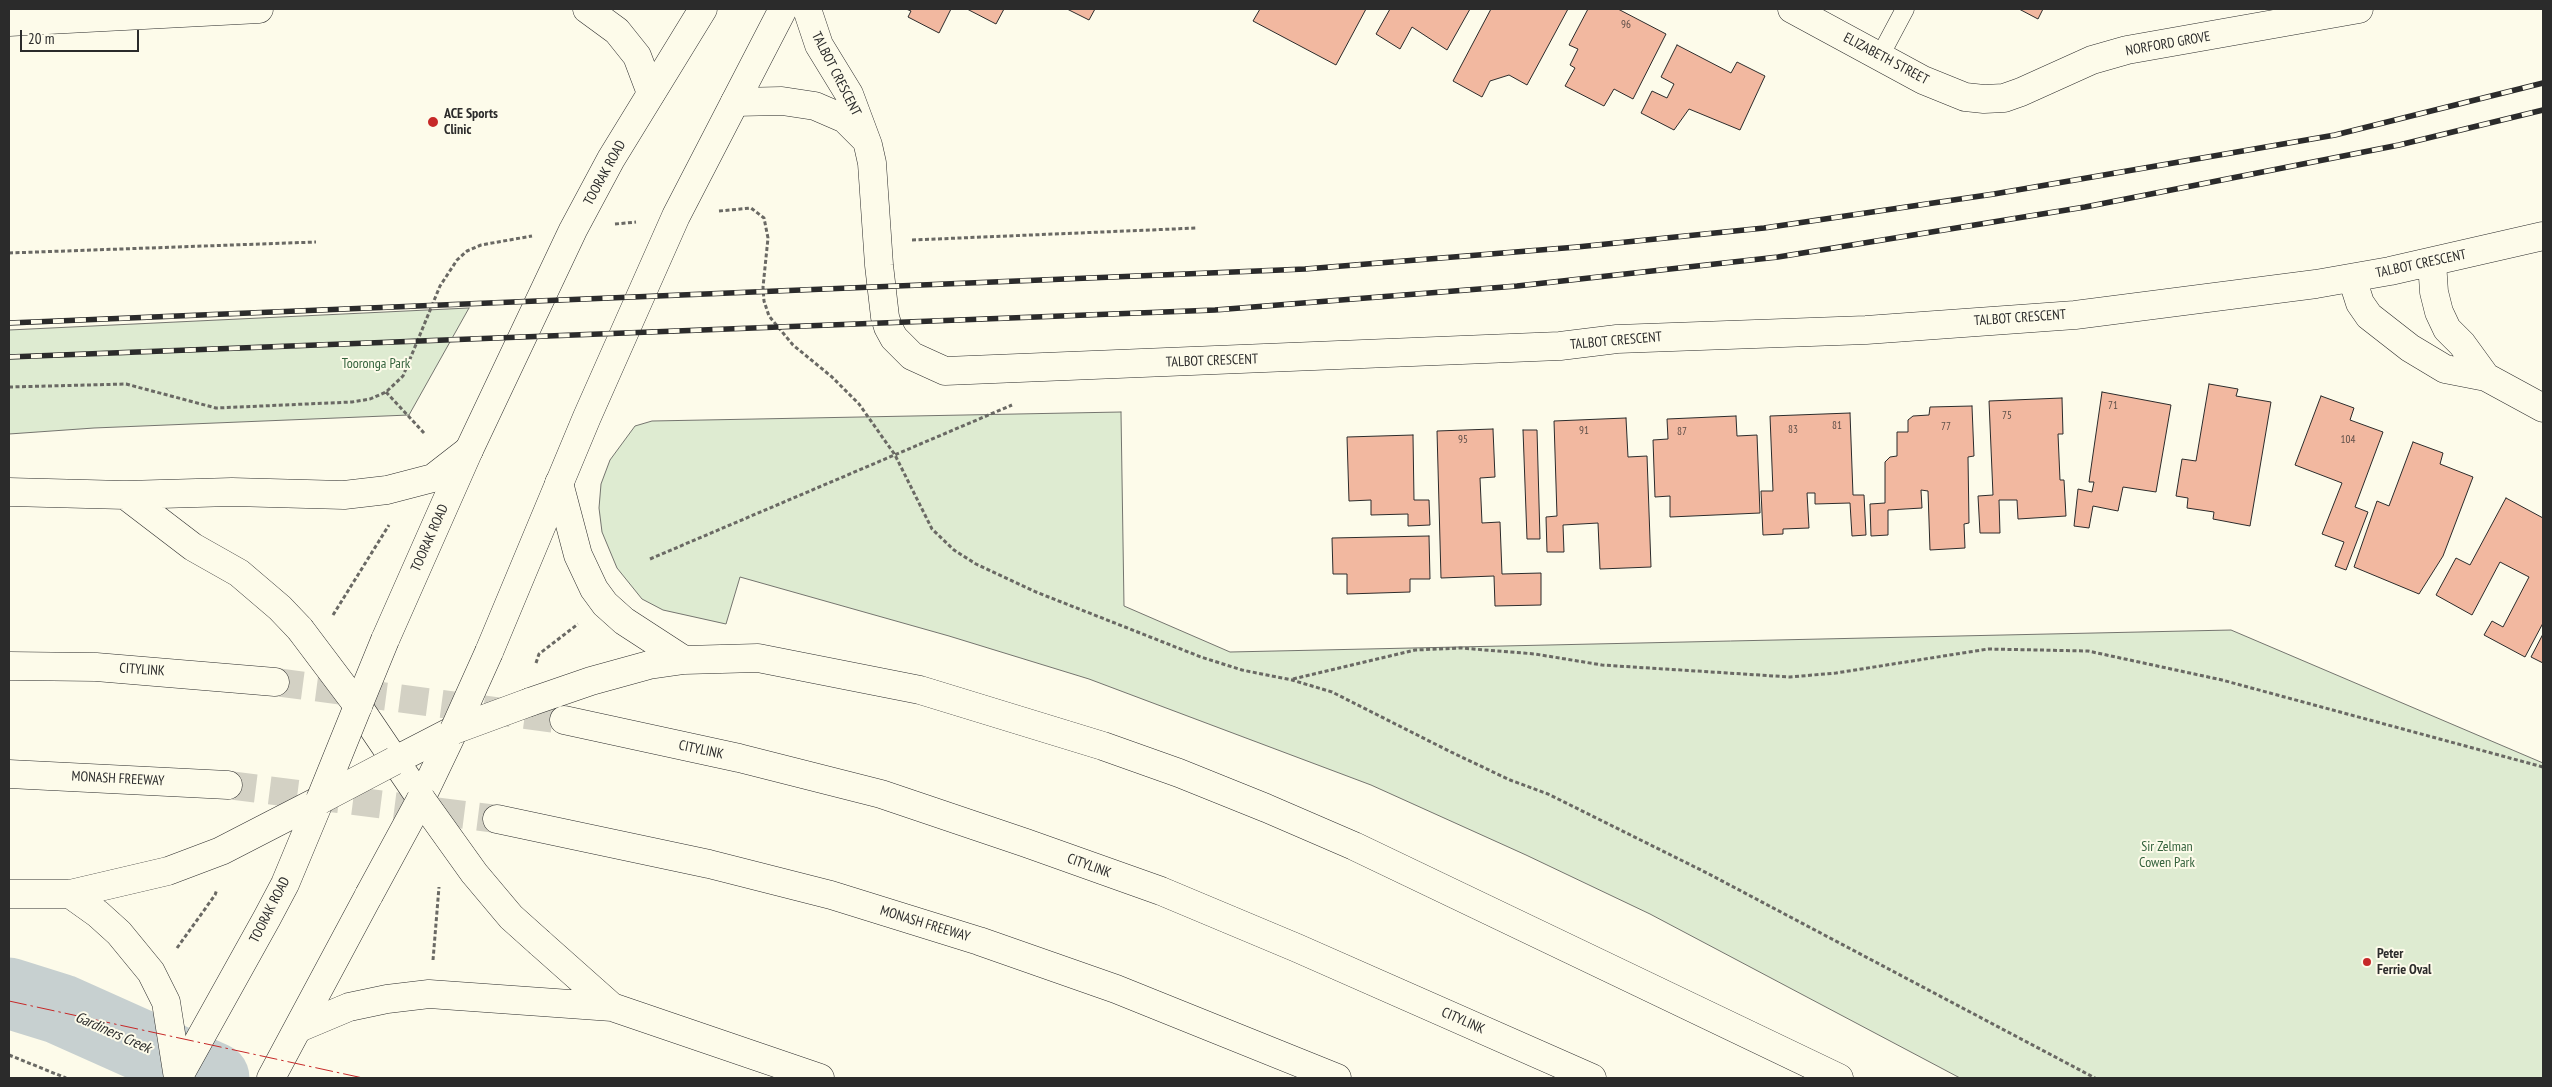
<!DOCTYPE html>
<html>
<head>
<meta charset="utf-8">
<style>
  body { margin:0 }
  #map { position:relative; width:2552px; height:1087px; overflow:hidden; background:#fdfbea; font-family:"PT Sans Narrow",sans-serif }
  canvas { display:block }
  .frame { position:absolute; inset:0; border:10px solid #2b2b2b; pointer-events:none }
  .scale { position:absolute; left:20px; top:30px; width:119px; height:22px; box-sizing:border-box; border:2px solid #2b2b2b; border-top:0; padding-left:6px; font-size:15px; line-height:18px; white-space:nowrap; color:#2b2b2b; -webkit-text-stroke:4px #fdfbea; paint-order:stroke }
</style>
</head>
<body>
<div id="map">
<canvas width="2552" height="1087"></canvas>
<div class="frame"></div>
<div class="scale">20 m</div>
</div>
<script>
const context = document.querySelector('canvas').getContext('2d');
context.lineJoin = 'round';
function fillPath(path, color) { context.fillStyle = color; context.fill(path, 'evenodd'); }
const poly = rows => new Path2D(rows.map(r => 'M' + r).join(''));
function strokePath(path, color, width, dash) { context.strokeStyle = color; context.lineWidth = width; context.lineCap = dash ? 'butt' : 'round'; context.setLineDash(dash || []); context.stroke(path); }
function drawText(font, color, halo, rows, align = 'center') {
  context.font = font + ' "PT Sans Narrow",sans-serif'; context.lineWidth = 4; context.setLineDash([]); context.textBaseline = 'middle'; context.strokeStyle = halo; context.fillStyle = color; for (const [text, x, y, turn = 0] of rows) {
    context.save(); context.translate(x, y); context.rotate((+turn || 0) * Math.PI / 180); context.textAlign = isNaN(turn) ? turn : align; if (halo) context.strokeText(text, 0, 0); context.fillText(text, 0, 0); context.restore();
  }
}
const green = poly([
  [469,308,409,415,94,428,9,434,9,330,469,308],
  [1121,412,1124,606,1230,652,2231,630,2543,763,2543,1078,1960,1078,1650,914,1526,855,1371,785,1089,679,949,636,740,577,726,624,663,610,642,599,617,568,602,532,599,508,601,484,610,460,635,426,652,421,1121,412]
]);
fillPath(green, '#deebd1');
strokePath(green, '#74746e', 1);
strokePath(poly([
  [9,993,60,1009,214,1078]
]), '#c7d0d0', 71);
const building = poly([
  [906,9,951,9,939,33,908,17,911,11,906,9],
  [967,9,1004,9,996,24,967,9],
  [1067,9,1095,9,1089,20,1067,9],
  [1260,9,1366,9,1336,65,1253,21,1260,9],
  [1390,9,1470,9,1447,50,1412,27,1400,49,1376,34,1390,9],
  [1491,9,1568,9,1527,85,1509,75,1490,81,1482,97,1453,81,1491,9],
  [1588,9,1618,9,1666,34,1633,99,1614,89,1604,106,1565,86,1575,68,1570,65,1578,49,1569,45,1588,9],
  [2019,9,2043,9,2038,19,2019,9],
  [1677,45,1731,73,1737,62,1765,76,1740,130,1689,109,1674,130,1641,113,1652,91,1667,98,1674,84,1661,77,1677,45],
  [2209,384,2238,389,2236,396,2271,402,2250,526,2213,519,2214,512,2187,508,2188,498,2176,496,2182,459,2196,461,2209,384],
  [2102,392,2171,405,2156,492,2123,487,2118,511,2093,506,2089,528,2074,526,2078,489,2092,492,2094,482,2089,482,2102,392],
  [2321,396,2354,408,2350,420,2383,432,2355,507,2368,512,2346,570,2335,566,2344,542,2322,534,2342,483,2295,465,2321,396],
  [2062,398,2063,434,2058,434,2060,480,2064,480,2066,516,2018,519,2017,500,1999,500,2000,533,1980,533,1978,496,1993,495,1989,401,2062,398],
  [1972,406,1974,456,1968,457,1969,523,1964,524,1965,548,1930,550,1928,491,1921,490,1922,508,1888,510,1888,535,1871,536,1870,504,1885,503,1885,462,1890,457,1897,456,1897,432,1908,432,1908,420,1913,416,1929,415,1930,407,1972,406],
  [1850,413,1853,495,1864,495,1866,535,1852,536,1850,503,1815,504,1815,493,1807,493,1809,528,1783,529,1783,534,1763,535,1761,491,1773,491,1770,416,1850,413],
  [1736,416,1737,436,1757,435,1760,513,1670,517,1670,496,1655,497,1653,440,1668,439,1667,419,1736,416],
  [1626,418,1628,457,1647,456,1651,567,1600,569,1598,523,1563,525,1564,552,1547,552,1546,517,1557,516,1554,421,1626,418],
  [1493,429,1495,477,1480,478,1482,523,1500,522,1502,574,1541,573,1541,605,1495,606,1494,576,1441,578,1437,431,1493,429],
  [1523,430,1537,430,1540,539,1527,539,1523,430],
  [1413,435,1414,500,1429,500,1430,525,1408,526,1408,514,1371,515,1371,500,1349,501,1347,437,1413,435],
  [2413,442,2443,453,2440,464,2473,477,2443,556,2419,594,2354,567,2377,501,2389,506,2413,442],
  [2506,498,2543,518,2543,623,2525,657,2484,635,2492,621,2503,627,2529,577,2500,562,2472,615,2436,595,2456,558,2470,565,2506,498],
  [1429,536,1430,579,1410,579,1410,592,1347,594,1347,574,1333,574,1332,538,1429,536],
  [2543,634,2543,663,2531,657,2543,634]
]);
fillPath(building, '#f2b8a0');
strokePath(building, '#2b2b2b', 1);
strokePath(poly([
  [275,682,564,720],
  [228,785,497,819]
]), '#d3d1c4', 28, [28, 14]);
const service = poly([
  [1880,56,1905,9]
]);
const minor = poly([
  [587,9,617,31,637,56,651,93],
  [807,9,819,45,849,94,868,145,872,163,879,265,885,317,888,327,894,338,912,356,945,371,1560,346,1617,339,1866,330,2075,315,2316,284,2390,271,2543,236],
  [1792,9,1923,80,1965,97,1984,99,2004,98,2021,92,2092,60,2127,50,2359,9],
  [9,22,259,9],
  [735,102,782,101,815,106,845,119,865,139],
  [2432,262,2434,292,2439,312,2447,329,2462,344,2486,377],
  [2352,278,2360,303,2369,316,2410,348,2445,369,2486,377,2543,408]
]);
const primary = poly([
  [385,640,469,450,573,230,611,159,703,9],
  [489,652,587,417,676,216,783,9]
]);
const trunk = poly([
  [421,799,454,730],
  [178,1078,267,918,285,884,320,800],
  [271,1078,369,895]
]);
const motorway = poly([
  [559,483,578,555,594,589,605,604,624,621,684,660],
  [9,492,125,495,232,492,344,495,387,490,433,478,469,450],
  [125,495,193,547,239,573,280,608,300,629],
  [9,666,96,667,275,682],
  [530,702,591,681,649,665,684,660,758,658,920,690,1103,746,1179,773,1266,808,1354,846,1839,1078],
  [358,706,421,799],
  [564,720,739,758,881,794,1026,843,1161,891,1297,948,1592,1078],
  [394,761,454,730],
  [9,774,228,785],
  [497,819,709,864,831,895,979,941,1116,989,1337,1078],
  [9,894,70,894,168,871,221,851,320,800],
  [70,894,98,914,119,933,151,972,166,1002,178,1078],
  [540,943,612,1007],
  [299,1028,349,1007,387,999,429,994,612,1007,820,1078]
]);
strokePath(service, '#2b2b2b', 19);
strokePath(minor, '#2b2b2b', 29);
strokePath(primary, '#2b2b2b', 29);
strokePath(trunk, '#2b2b2b', 29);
strokePath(motorway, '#2b2b2b', 29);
strokePath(poly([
  [719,211,751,208,764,218,768,238,763,287,764,301,769,316,793,345,832,377,859,404,895,455,932,529,954,550,976,564,1036,592,1201,657,1242,670,1292,680,1332,692,1451,752,1510,780,1548,794,1707,873,2095,1078],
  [615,224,636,222],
  [912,240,1197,228],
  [9,253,316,242],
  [9,387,126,384,216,408,352,402,370,399,386,392,403,376,440,286,457,260,467,251,481,245,532,236],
  [386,392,424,433],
  [650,559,1012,405],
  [333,615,389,525],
  [536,663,539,654,578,624],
  [1293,679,1415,650,1461,648,1535,654,1602,665,1790,677,1836,673,1988,649,2088,651,2222,680,2543,767],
  [177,948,215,895,217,889],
  [433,960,439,887],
  [9,1055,66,1078]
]), '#6a6964', 3, [4, 2.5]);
strokePath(service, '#fdfbea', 18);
strokePath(minor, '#fdfbea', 28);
strokePath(primary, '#fdfbea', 28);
strokePath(trunk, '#fdfbea', 28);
strokePath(motorway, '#fdfbea', 28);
const rail = poly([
  [9,323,1305,269,1577,247,1764,228,1994,194,2335,135,2543,83],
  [9,357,1215,310,1517,286,1778,257,2085,207,2399,145,2543,110]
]);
strokePath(rail, '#2b2b2b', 5.5);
strokePath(rail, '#fdfbea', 4, [11]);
const primaryBridge = poly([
  [358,706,385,640],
  [454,730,489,652]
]);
const trunkBridge = poly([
  [320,800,358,706],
  [369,895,421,799]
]);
const motorwayBridge = poly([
  [300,629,358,706],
  [454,730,530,702],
  [421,799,474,873,511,917,540,943],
  [320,800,394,761]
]);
strokePath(primaryBridge, '#2b2b2b', 29, []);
strokePath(trunkBridge, '#2b2b2b', 29, []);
strokePath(motorwayBridge, '#2b2b2b', 29, []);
strokePath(primaryBridge, '#fdfbea', 28);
strokePath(trunkBridge, '#fdfbea', 28);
strokePath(motorwayBridge, '#fdfbea', 28);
strokePath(poly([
  [9,1001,363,1078]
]), '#c62828', 1, [18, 4, 2.5, 4]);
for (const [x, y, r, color] of [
  [433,122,6,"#c62828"],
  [2367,962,5,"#c62828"]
]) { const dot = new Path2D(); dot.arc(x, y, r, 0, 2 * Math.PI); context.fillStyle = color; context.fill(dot); strokePath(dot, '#fdfbea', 2); }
drawText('11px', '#5d4e48', null, [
  ["96",1626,25],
  ["71",2113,406],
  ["75",2007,416],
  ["81",1837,426],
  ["77",1946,427],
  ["83",1793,430],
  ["91",1584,431],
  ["87",1682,432],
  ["95",1463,440],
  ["104",2348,440]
]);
drawText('14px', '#2b2b2b', '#fdfbea', [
  ["NORFORD GROVE",2168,44,-10],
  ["ELIZABETH STREET",1886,59,28],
  ["TALBOT CRESCENT",836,74,63],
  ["TOORAK ROAD",605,173,-61],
  ["TALBOT CRESCENT",2421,264,-12],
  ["TALBOT CRESCENT",2020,318,-4],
  ["TALBOT CRESCENT",1616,341,-5],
  ["TALBOT CRESCENT",1212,361,-2],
  ["TOORAK ROAD",430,538,-66],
  ["CITYLINK",142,670,4],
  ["CITYLINK",701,750,12],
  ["MONASH FREEWAY",118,779,3],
  ["CITYLINK",1089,866,20],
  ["TOORAK ROAD",270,910,-63],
  ["MONASH FREEWAY",925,924,17],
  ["CITYLINK",1463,1021,24]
]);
drawText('bold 14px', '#2b2b2b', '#fdfbea', [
  ["ACE Sports",444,114],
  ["Clinic",444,130],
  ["Peter",2377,954],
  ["Ferrie Oval",2377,970]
], 'left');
drawText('14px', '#34623c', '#fdfbea', [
  ["Tooronga Park",376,364],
  ["Sir Zelman",2167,847],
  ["Cowen Park",2167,863]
]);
drawText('italic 15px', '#2b2b2b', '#fdfbea', [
  ["Gardiners Creek",113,1033,24]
]);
</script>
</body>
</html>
